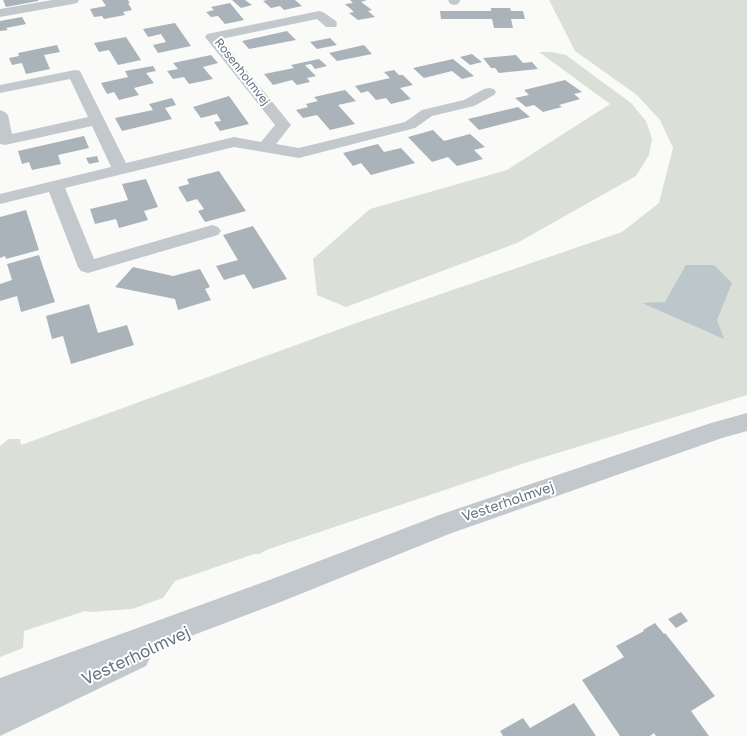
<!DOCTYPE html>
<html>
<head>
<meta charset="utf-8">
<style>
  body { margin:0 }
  canvas { display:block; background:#fafaf8 }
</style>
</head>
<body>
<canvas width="747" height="736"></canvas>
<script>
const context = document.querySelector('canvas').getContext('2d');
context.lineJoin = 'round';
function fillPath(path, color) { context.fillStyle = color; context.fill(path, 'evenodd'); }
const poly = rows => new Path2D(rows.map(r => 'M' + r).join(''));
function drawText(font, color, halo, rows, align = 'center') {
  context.font = font + ' "Golos Text",sans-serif'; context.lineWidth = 4; context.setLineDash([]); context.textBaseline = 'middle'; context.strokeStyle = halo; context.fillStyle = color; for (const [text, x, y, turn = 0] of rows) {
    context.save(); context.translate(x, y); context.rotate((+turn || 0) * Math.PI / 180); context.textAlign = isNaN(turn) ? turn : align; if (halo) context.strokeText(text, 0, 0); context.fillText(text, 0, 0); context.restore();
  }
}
fillPath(poly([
  [549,0,747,0,747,395,528,462,269,549,259,554,254,554,175,581,163,598,132,609,91,612,85,611,24,631,23,648,0,657,0,446,9,439,20,439,21,445,362,321,622,232,659,203,673,148,660,120,637,95,575,51],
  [539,52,552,52,566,55,631,103,646,121,652,139,649,155,636,176,517,243,346,307,317,295,313,259,370,209,507,170,610,104]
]), '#dadfd7');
fillPath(poly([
  [686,265,714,265,732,283,717,320,724,339,642,303,665,302]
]), '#bbc7cb');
fillPath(poly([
  [3,0,38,0,38,1,6,7],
  [102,0,128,0,130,3,128,3,132,10,123,12,125,15,104,19,102,16,94,17,90,9,106,6],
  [232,0,245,0,252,5,241,8],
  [267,0,295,0,302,6,284,10,280,6,271,8,263,1],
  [350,0,367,0,361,2,372,10,368,11,375,17,358,20,349,13,354,12,345,4,353,3],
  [230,3,244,20,225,24,218,16,211,17,206,12,214,10,211,7],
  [491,8,510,8,511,11,523,11,525,19,511,19,513,28,494,28,492,19,441,19,440,11,491,11],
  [22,17,26,24,6,28,8,30,0,31,0,21],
  [175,23,191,46,158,53,153,45,166,42,161,34,148,37,143,29],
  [287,31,296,40,249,49,242,41],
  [126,37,141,60,118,65,109,50,99,52,94,43],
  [330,38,337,45,317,49,310,42],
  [57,45,60,52,44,55,50,69,26,74,22,63,12,65,9,58,19,56,18,53],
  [364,45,372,54,337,61,329,53],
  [472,54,482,62,470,65,460,57],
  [211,55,218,63,203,67,213,79,189,84,184,77,173,79,167,71,178,69,173,63],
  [516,55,523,63,532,62,538,69,499,73,495,68,491,68,483,58],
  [319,59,327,66,315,69,311,64,305,65,316,76,307,78,310,82,297,85,292,80,273,85,264,74,294,68,291,65],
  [453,59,474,76,462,79,452,71,424,78,413,68],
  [153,66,156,71,146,73,154,83,134,88,139,95,119,100,114,92,107,94,101,83,128,77,125,71],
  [394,70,399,75,403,75,413,85,400,88,411,99,391,104,386,98,376,100,368,91,361,93,355,86,390,78,384,72],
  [565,80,582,92,574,94,580,99,559,105,562,107,543,112,534,105,526,107,515,98,529,95,524,90],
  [345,90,356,101,338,105,355,124,330,130,317,115,303,118,296,110,308,107,306,104,318,101,314,97],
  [229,96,249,124,220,131,214,122,221,121,217,114,201,118,193,107],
  [172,98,176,105,165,108,172,119,122,131,115,118,153,110,149,104],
  [518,107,530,117,479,130,468,119],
  [433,130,444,141,470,134,485,147,474,150,483,159,457,166,448,157,432,162,408,137],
  [84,136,89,148,58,155,61,164,32,170,29,162,22,164,18,151],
  [378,144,384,152,401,148,415,163,371,175,361,163,353,166,343,153],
  [97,156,99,162,89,164,86,158],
  [219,171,246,211,205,222,198,211,204,209,197,199,187,202,178,187,189,184,187,179],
  [146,179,158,207,144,211,148,220,119,228,116,219,95,224,90,209,128,200,122,184],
  [26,210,39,250,6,259,5,256,0,258,0,217],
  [253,226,287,279,253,289,244,274,224,280,216,266,238,260,223,235],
  [39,255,55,302,21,312,17,296,0,301,0,284,12,280,7,264],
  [133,267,173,276,200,269,210,287,205,289,211,300,178,310,175,299,115,287],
  [89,304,98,333,127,325,134,345,71,364,63,336,52,339,46,316],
  [681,612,688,621,676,628,668,619],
  [655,623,664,634,665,633,715,696,691,711,709,736,656,736,654,733,650,736,620,736,582,680,624,657,616,646,644,631,643,630],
  [574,703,596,736,503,736,500,731,523,718,530,728]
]), '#aab3b9');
fillPath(poly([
  [52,0,79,0,77,3,73,4,0,17,0,9,52,0],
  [448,0,460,0,460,1,458,4,454,5,450,4,448,0],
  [319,11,323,12,336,21,337,24,336,27,326,27,317,19,221,39,291,125,276,144,299,148,405,122,422,110,464,100,484,89,489,88,494,89,496,92,494,95,474,106,432,116,415,128,299,158,234,147,65,188,94,259,212,225,218,227,221,231,218,235,88,273,81,271,78,267,49,192,0,204,0,194,111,167,92,126,5,145,0,144,0,110,5,112,8,115,12,134,88,117,70,79,0,93,0,85,75,70,80,71,126,163,234,137,261,142,275,125,205,37,207,34,212,33,319,11],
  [747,413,747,431,722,438,449,534,283,601,149,652,151,656,146,666,0,736,0,678,272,579,442,514,711,423,747,413]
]), '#c3c8cc');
drawText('12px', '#657683', '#fff', [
  ["Rosenholmvej",242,72,52]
]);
drawText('14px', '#657683', '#fff', [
  ["Vesterholmvej",508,502,-19]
]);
drawText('17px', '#657683', '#fff', [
  ["Vesterholmvej",136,656,-25]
]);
</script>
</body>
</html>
